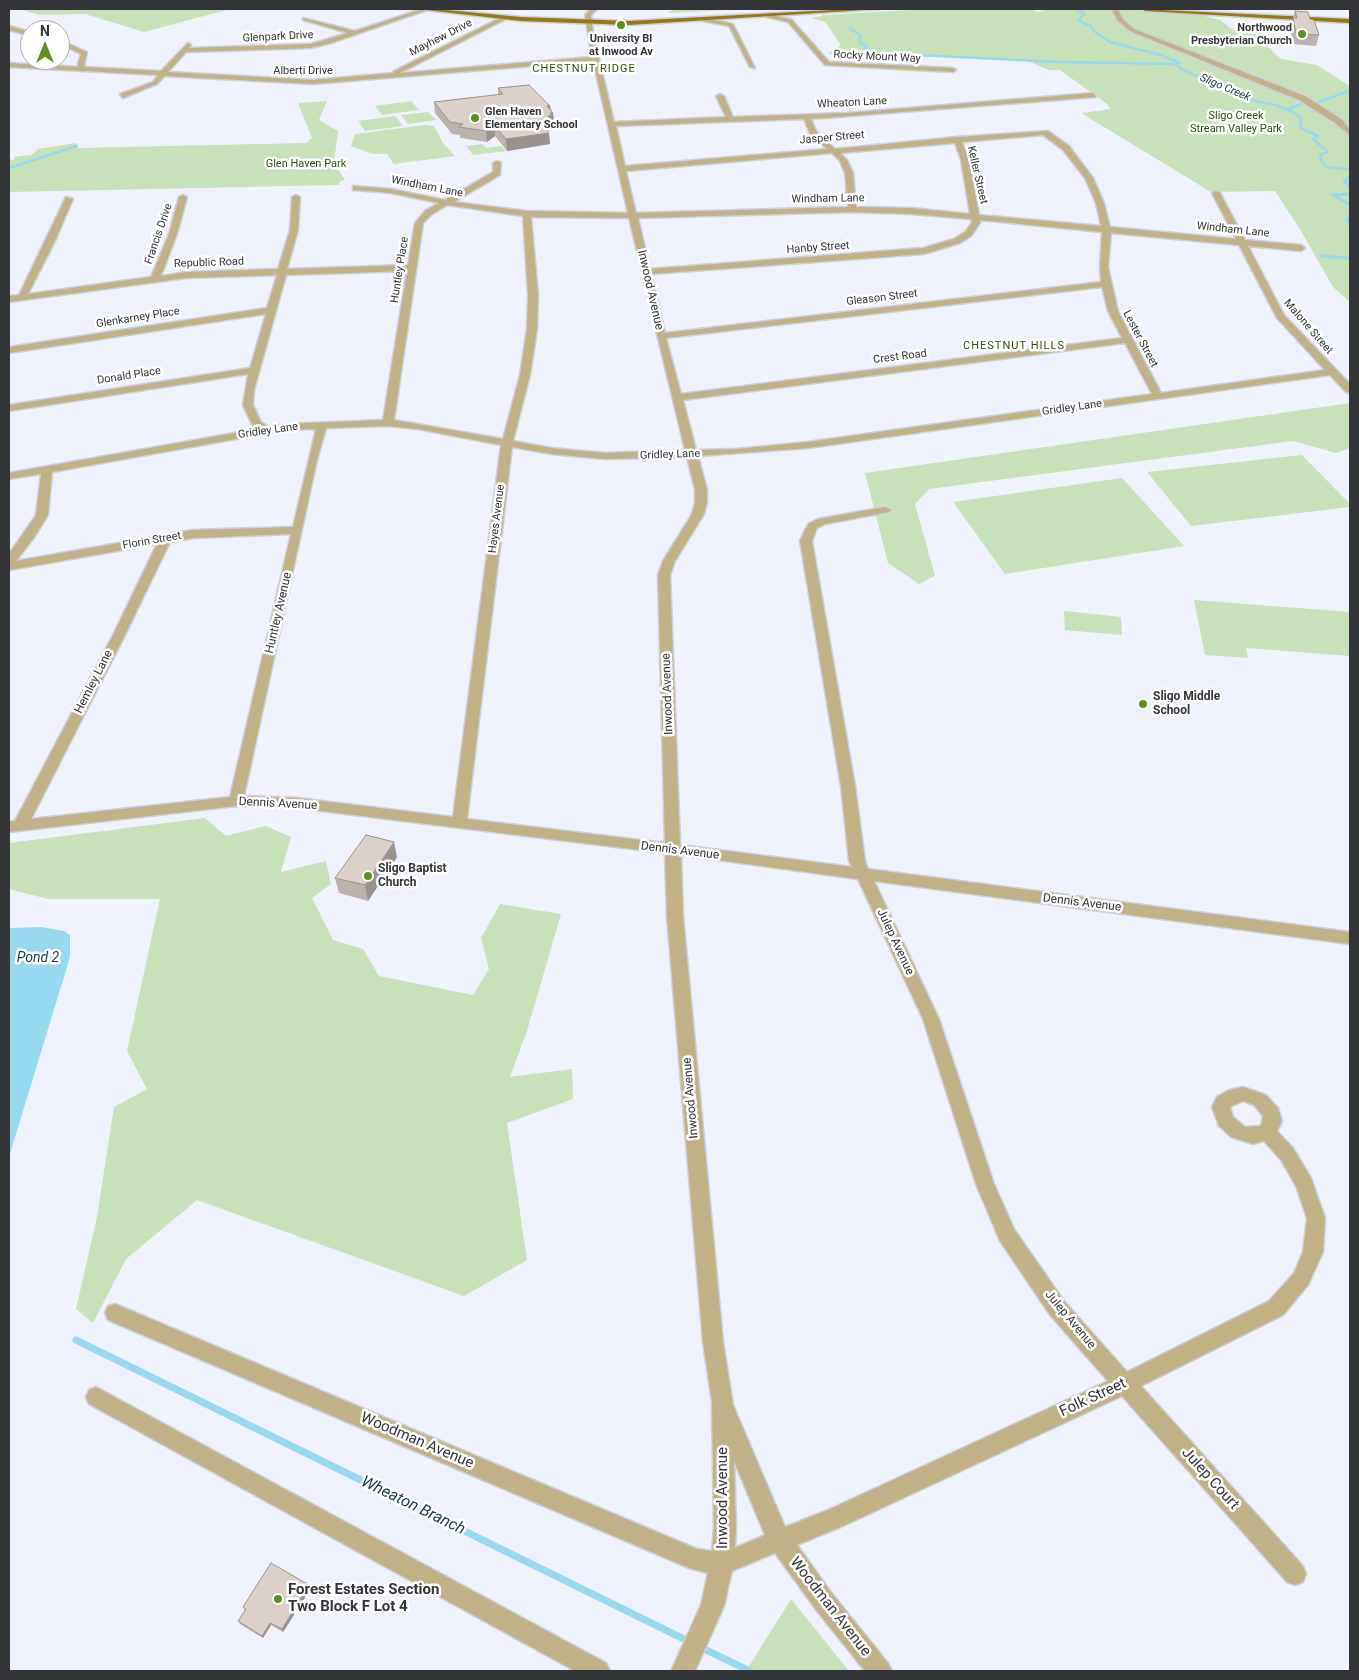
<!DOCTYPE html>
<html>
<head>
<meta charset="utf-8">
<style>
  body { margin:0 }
  #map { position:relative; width:1359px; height:1680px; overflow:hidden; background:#eff2fd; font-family:Roboto,sans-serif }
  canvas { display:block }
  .frame { position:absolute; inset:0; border:10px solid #333438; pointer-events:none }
  .north { position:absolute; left:20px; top:20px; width:50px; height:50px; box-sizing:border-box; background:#fff; border:1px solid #adaeaf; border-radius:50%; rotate:0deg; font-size:14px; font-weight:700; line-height:20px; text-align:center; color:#333438 }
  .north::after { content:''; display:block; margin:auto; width:18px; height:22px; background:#618e22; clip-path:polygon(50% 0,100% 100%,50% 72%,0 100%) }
</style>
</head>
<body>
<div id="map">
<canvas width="1359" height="1680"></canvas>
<div class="frame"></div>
<div class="north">N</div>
</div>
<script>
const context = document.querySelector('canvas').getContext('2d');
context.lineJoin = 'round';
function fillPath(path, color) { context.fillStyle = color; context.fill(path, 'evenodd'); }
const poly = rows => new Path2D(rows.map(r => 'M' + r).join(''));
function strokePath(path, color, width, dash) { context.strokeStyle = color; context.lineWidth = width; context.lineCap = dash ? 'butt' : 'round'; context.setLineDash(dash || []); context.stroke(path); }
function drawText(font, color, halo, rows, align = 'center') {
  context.font = font + ' Roboto,sans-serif'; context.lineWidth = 5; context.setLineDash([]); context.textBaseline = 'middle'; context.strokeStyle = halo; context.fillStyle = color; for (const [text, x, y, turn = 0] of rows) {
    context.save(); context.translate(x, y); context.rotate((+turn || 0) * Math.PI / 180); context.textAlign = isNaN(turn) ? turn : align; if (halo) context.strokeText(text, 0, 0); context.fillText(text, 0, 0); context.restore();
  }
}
fillPath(poly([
  [28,9,230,9,144,32,85,14,39,15,23,10],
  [675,9,751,9,667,13],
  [1032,9,1037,12,1044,11,1041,9,1145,9,1153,13,1197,14,1220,20,1233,30,1255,34,1281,59,1317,65,1348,85,1350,87,1350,302,1333,287,1301,231,1275,191,1211,192,1081,113,1111,109,1107,104,1060,70,1048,70,1024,59,828,54,841,45,825,22,811,18,822,16,822,14,827,15,909,10],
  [327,101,319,120,338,131,334,163,345,180,339,182,339,185,9,192,9,159,12,160,11,161,15,159,13,157,32,155,38,149,76,143,78,148,306,143,312,138,298,103],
  [411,101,419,110,382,115,375,106],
  [428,112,436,120,408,124,401,115],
  [395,116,403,126,365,131,358,121],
  [425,125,434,126,443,143,455,156,394,164,387,154,373,154,351,146,355,134],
  [482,144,486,148,501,146,506,151,473,155,466,146],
  [1350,403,1350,448,1336,453,1293,441,929,489,915,504,935,576,919,584,888,563,865,473],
  [1302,455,1350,504,1350,507,1191,526,1147,472],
  [1122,478,1184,546,1005,574,953,502],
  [1194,600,1350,612,1350,656,1246,648,1248,658,1205,655],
  [1064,611,1121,617,1122,635,1065,630],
  [205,818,226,836,266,826,291,837,281,872,326,861,331,884,312,898,333,940,363,949,379,976,473,995,489,969,481,938,500,904,561,914,527,1031,510,1077,572,1069,573,1099,507,1123,527,1260,464,1296,197,1200,126,1259,93,1323,76,1309,97,1217,114,1107,147,1089,127,1051,160,899,48,899,9,889,9,843],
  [791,1599,849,1671,746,1671]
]), '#c7e1b8');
fillPath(poly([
  [41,927,64,931,70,935,70,957,9,1157,9,928]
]), '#97daef');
strokePath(poly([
  [1078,10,1084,13,1079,21,1091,26,1094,31,1110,42,1161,55,1180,63,1176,64,1181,69,1255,101,1276,105,1291,111,1300,117,1301,128,1318,136,1313,139,1328,152,1320,155,1322,162,1327,167,1350,170],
  [850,28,861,36,860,43,867,46,865,49,877,53,1059,62,1176,64],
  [1318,102,1350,91],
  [1286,110,1301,104],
  [9,168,77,146],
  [1344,182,1350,176]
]), '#97daef', 2.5);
strokePath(poly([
  [1345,181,1350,187],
  [1350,194,1333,195,1350,205],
  [1350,214,1347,220,1350,224],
  [1321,256,1350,258]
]), '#97daef', 3);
strokePath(poly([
  [76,1340,690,1642],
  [700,1647,750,1671]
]), '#97daef', 7);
const minor = poly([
  [422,9,430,9,331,43,311,48,186,52,168,72,313,80,393,73,394,71,504,16,506,19,400,73,592,57,585,15,591,9,597,9,591,15,593,33,614,122,726,117,716,96,720,94,724,96,733,117,847,113,1093,93,1096,97,811,119,816,131,835,149,957,137,1048,131,1069,146,1093,178,1104,203,1110,227,1236,239,1212,193,1216,191,1220,193,1245,240,1301,245,1305,248,1301,251,1248,246,1284,315,1350,384,1350,393,1346,392,1330,375,808,448,698,456,707,490,707,502,704,514,675,561,670,575,680,845,852,867,849,861,841,786,800,541,808,524,818,519,885,507,891,510,889,512,825,524,817,528,812,541,855,786,865,861,868,869,1350,932,1350,944,874,881,939,1019,994,1184,1014,1229,1064,1301,1127,1372,1269,1301,1294,1273,1303,1252,1307,1218,1296,1186,1281,1160,1264,1141,1253,1144,1231,1137,1219,1126,1212,1107,1217,1097,1229,1090,1243,1087,1266,1095,1278,1108,1282,1121,1277,1131,1293,1148,1311,1178,1325,1218,1323,1252,1308,1285,1283,1315,1141,1386,1303,1566,1306,1574,1303,1582,1295,1585,1287,1582,1122,1396,843,1526,797,1545,833,1595,888,1663,892,1671,865,1671,817,1611,775,1553,732,1571,724,1606,695,1671,671,1671,701,1605,708,1573,689,1568,108,1320,105,1313,108,1306,115,1304,697,1549,712,1551,714,1527,712,1402,703,1342,667,916,665,853,297,808,236,806,9,832,9,822,15,821,113,635,157,544,9,570,9,554,36,515,41,474,9,479,9,473,257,429,252,424,243,405,248,374,9,411,9,405,250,368,266,314,9,353,9,347,267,308,277,275,186,278,9,302,9,296,19,295,66,197,73,199,55,241,28,294,151,277,169,234,179,197,183,195,187,197,177,234,161,276,186,272,278,269,290,230,292,197,296,195,300,197,298,230,287,269,408,265,415,223,425,211,439,203,391,193,356,190,353,190,353,186,391,189,445,200,493,172,493,163,497,161,501,163,500,175,454,202,527,211,628,213,593,61,313,84,165,76,157,84,123,98,120,94,153,82,158,75,9,67,9,63,77,67,81,54,60,44,60,40,87,52,84,67,161,71,188,43,191,45,189,48,311,44,348,33,303,20,303,18,355,31,422,9],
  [804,119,810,134,827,149,625,166,616,126,804,119],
  [1043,135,1063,150,1085,178,1096,203,1101,226,979,215,969,160,962,142,1043,135],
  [955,143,961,160,970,214,912,208,856,207,853,173,847,160,840,153,955,143],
  [832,153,840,161,845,173,848,207,636,213,626,171,832,153],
  [447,205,523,216,528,295,527,329,520,375,503,439,394,420,423,223,431,215,447,205],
  [852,212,912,214,971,219,972,223,965,232,954,239,923,248,650,269,638,218,852,212],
  [531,217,629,218,685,450,605,453,551,448,513,441,530,375,537,329,538,295,531,217],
  [980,220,1102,232,1100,267,1101,282,665,333,651,274,924,254,960,243,971,236,980,223,980,220],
  [1111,233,1239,245,1277,318,1325,370,1161,393,1118,311,1108,267,1111,233],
  [407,271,383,420,286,424,269,427,261,422,253,405,254,390,286,275,407,271],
  [1102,287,1108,311,1122,338,681,394,666,338,1102,287],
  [1125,343,1152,394,808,442,737,449,696,450,683,400,1125,343],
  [388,426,418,429,501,445,453,817,297,798,244,796,317,460,326,428,388,426],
  [316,429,293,527,193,530,16,561,35,536,48,515,52,472,286,430,316,429],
  [512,447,551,454,605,459,687,457,695,490,695,502,692,514,663,561,658,575,665,843,467,819,512,447],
  [291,534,230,797,31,819,125,635,170,542,193,538,291,534],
  [681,855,858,879,923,1019,976,1184,1000,1241,1050,1315,1108,1381,828,1510,785,1527,733,1405,723,1342,683,916,681,855],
  [1243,1101,1254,1105,1263,1116,1261,1126,1245,1127,1233,1117,1230,1107,1243,1101],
  [734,1461,765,1535,735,1548,736,1527,734,1461],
  [1112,9,1118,9,1122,18,1134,29,1305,96,1341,119,1350,129,1350,135,1335,123,1299,100,1130,31,1117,20,1112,9],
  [769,14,792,20,829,62,953,68,956,70,953,72,825,65,788,22,767,17,769,14],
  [705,18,733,24,755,68,750,67,729,26,703,21,705,18],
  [9,26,30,32,30,36,9,30,9,26],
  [96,1387,606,1663,610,1671,575,1671,89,1404,86,1397,89,1390,96,1387]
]);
const major = poly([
  [417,9,436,9,521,17,629,21,849,9,881,9,629,25,521,21,417,9],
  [1142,9,1350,19,1350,23,1145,11,1142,9]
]);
strokePath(minor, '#cdd0da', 3);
strokePath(major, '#cdd0da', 3);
fillPath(minor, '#c1b186');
fillPath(major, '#967815');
fillPath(poly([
  [1295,11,1310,19,1319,35,1316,46,1293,44,1290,28],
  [498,88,550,106,551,110,553,113,554,124,553,124,553,127,551,127,551,130,547,131,549,133,550,144,507,151,495,136,487,142,460,138,460,135,452,134,435,113,434,102,498,95],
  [397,857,368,901,339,893,335,878],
  [309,1585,311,1588,283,1632,271,1625,263,1638,240,1624,238,1621,245,1610,243,1607]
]), '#bdb3ae');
fillPath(poly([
  [547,106,550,106,551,113,553,113,554,124,553,124,553,127,551,127,551,130,538,132,537,120],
  [494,125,495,136,487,142,486,131],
  [549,133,550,144,507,151,506,139],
  [394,842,397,857,368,901,365,885],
  [309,1585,311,1588,283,1632,282,1629],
  [270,1623,271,1625,263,1638,262,1636]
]), '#9a928d');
const building = poly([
  [1295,11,1308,12,1310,19,1314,20,1319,35,1296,34,1293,18,1297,18,1295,11],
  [529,85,550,106,547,106,553,113,550,113,552,115,548,116,551,119,537,120,549,133,506,139,494,125,486,131,459,127,463,124,450,122,434,102,503,94,498,88,529,85],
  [366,835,394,842,365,885,335,878,366,835],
  [271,1563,309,1585,282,1629,270,1623,262,1636,238,1621,246,1609,243,1607,271,1563]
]);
fillPath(building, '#dcd0ca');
strokePath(building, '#9a928d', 1);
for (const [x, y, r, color] of [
  [621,25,5,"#618e22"],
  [1302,34,5,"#618e22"],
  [475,118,5,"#618e22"],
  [1143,704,5,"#618e22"],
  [368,876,5,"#618e22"],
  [278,1599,5,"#618e22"]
]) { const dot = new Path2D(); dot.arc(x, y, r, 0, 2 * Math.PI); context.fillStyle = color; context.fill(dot); strokePath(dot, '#fff', 2); }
drawText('bold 11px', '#333438', '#fff', [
  ["Northwood",1292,28],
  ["Presbyterian Church",1292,41],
  ["University Bl",621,39,"center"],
  ["at Inwood Av",621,52,"center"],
  ["Glen Haven",485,112,"left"],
  ["Elementary School",485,125,"left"]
], 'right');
drawText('11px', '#333438', '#fff', [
  ["Glenpark Drive",278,37,-3],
  ["Mayhew Drive",441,38,-27],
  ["Rocky Mount Way",877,57,3],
  ["Alberti Drive",303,71],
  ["Wheaton Lane",852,103,-3],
  ["Jasper Street",832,138,-5],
  ["Keller Street",977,175,77],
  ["Windham Lane",427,187,11],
  ["Windham Lane",828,199,-1],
  ["Windham Lane",1233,230,6],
  ["Francis Drive",159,234,-71],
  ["Hanby Street",818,248,-4],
  ["Republic Road",209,263,-2],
  ["Huntley Place",400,270,-81],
  ["Gleason Street",882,298,-7],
  ["Glenkarney Place",138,318,-9],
  ["Malone Street",1308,327,49],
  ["Lester Street",1140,339,62],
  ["Crest Road",900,357,-7],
  ["Donald Place",129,376,-9],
  ["Gridley Lane",1072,408,-8],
  ["Gridley Lane",268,431,-8],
  ["Gridley Lane",670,455,-2],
  ["Hayes Avenue",497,519,-83],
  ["Florin Street",152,541,-10]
]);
context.letterSpacing = '1px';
drawText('11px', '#314e06', '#fff', [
  ["CHESTNUT RIDGE",584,69],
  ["CHESTNUT HILLS",1014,346]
]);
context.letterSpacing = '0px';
drawText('italic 11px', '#183942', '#fff', [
  ["Sligo Creek",1225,88,23]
]);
drawText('11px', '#2b500a', '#fff', [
  ["Sligo Creek",1236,116],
  ["Stream Valley Park",1236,129],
  ["Glen Haven Park",306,164]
]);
drawText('12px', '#333438', '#fff', [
  ["Inwood Avenue",650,290,77],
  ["Huntley Avenue",279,613,-77],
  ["Hemley Lane",94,682,-63],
  ["Inwood Avenue",668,694,-92],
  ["Dennis Avenue",278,804,3],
  ["Dennis Avenue",680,851,7],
  ["Dennis Avenue",1082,903,7],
  ["Julep Avenue",895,942,65],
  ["Inwood Avenue",691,1098,-95],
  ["Julep Avenue",1070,1320,50]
]);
drawText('bold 12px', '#333438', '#fff', [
  ["Sligo Middle",1153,697],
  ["School",1153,711],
  ["Sligo Baptist",378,869],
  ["Church",378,883]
], 'left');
drawText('italic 14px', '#183942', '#fff', [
  ["Pond 2",38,958]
]);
drawText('15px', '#333438', '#fff', [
  ["Folk Street",1093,1398,-25],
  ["Woodman Avenue",417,1441,23],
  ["Julep Court",1210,1479,48],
  ["Inwood Avenue",723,1498,-90],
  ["Woodman Avenue",830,1607,52]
]);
drawText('bold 15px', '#333438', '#fff', [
  ["Forest Estates Section",288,1590],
  ["Two Block F Lot 4",288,1607]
], 'left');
drawText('italic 16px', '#183942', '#fff', [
  ["Wheaton Branch",413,1506,26]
]);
</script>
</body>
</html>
